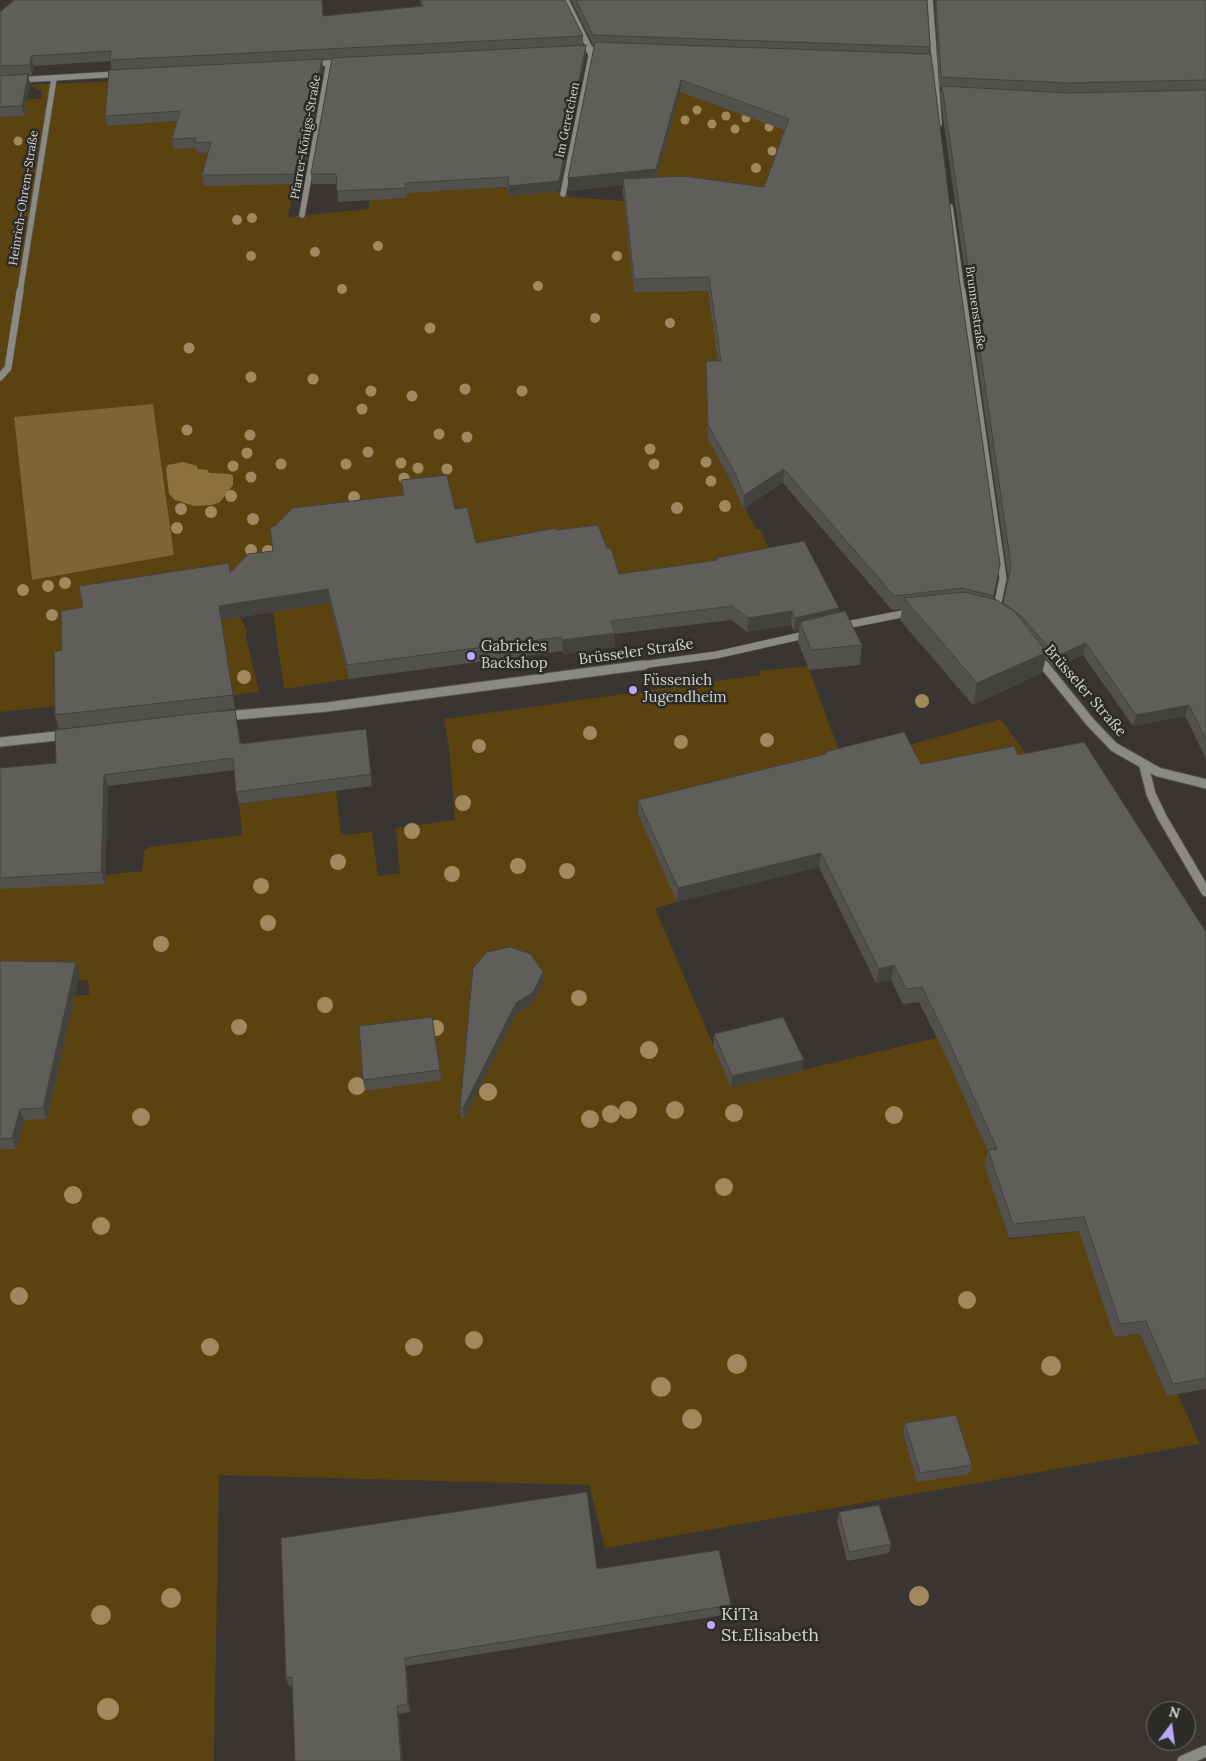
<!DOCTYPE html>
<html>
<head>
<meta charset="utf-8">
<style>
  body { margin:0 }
  #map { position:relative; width:1206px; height:1761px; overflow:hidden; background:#383532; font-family:Lora,serif }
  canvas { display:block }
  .north { position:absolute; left:1146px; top:1701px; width:50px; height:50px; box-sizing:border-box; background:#2d2b28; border:1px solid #6f6e6b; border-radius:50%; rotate:15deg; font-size:14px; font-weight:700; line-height:20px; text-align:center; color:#d3d2cf }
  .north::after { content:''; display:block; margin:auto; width:18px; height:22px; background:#baaaf7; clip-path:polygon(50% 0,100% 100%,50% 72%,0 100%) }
</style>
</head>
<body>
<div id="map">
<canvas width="1206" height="1761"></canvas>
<div class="north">N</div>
</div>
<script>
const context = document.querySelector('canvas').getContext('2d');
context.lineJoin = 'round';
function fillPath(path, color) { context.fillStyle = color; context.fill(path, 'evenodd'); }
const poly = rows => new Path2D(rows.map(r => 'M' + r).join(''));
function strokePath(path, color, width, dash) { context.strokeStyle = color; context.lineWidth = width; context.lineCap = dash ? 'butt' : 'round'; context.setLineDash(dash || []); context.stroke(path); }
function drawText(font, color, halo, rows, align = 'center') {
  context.font = font + ' Lora,serif'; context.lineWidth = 5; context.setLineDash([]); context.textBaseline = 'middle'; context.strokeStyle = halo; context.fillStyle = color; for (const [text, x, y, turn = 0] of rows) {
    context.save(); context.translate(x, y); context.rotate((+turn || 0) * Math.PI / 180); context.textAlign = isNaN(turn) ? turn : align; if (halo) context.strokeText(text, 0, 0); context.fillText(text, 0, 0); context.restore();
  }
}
fillPath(poly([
  [838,65,721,383,715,452,756,529,760,529,774,560,682,579,417,560,327,591,349,679,284,689,273,612,240,617,247,630,246,638,259,692,194,700,59,706,0,712,0,117,6,117,10,99,41,99,42,91,29,85,118,81,109,102,107,126,179,121,198,147,213,152,301,153,288,217,369,209,369,200,403,175,472,189,508,187,556,192,571,197,649,203,588,106],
  [155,416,174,555,32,580,14,417],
  [808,666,843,762,677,902,655,908,731,1087,977,1028,963,1094,993,1163,985,1164,1009,1239,1083,1231,1114,1337,1140,1334,1167,1396,1178,1394,1200,1444,605,1548,589,1485,219,1475,214,1761,0,1761,0,1150,16,1149,24,1120,47,1118,60,1060,54,996,89,995,88,980,58,980,0,973,0,847,105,875,142,871,144,851,149,847,242,835,239,804,336,791,341,835,372,832,378,876,400,873,396,828,455,820,449,748,444,719,760,675,760,671],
  [1001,719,1024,751,1031,755,923,788,902,747]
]), '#5a430f');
fillPath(poly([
  [153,404,174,555,32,580,14,417]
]), '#7f6531');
fillPath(poly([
  [183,462,197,466,197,469,208,470,209,473,230,474,233,476,233,485,220,502,212,505,194,506,175,500,169,494,166,468,168,465]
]), '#8c713d');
const minorFar3 = poly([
  [930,0,939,124],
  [574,50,606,49],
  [312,64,341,62],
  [0,81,119,74],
  [563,194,591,57,590,49,566,0],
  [950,207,962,292],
  [302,215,329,63],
  [20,292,54,78]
]);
const minorFar2 = poly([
  [962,291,1003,578,996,612],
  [0,377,8,368,20,291],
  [841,626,912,612],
  [1037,656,1045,666],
  [634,666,716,655,809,634]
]);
const minorFar1 = poly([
  [1044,665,1091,723,1114,747,1158,772,1206,784],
  [226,716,327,707,644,665],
  [0,742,66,735],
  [1144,766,1151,794,1162,817,1206,892]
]);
const minor = poly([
  [1183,1761,1206,1751]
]);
strokePath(minorFar3, '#555350', 7);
strokePath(minorFar2, '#555350', 8);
strokePath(minorFar1, '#555350', 11);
strokePath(minor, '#555350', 13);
strokePath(minorFar3, '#8b8984', 5.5);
strokePath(minorFar2, '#8b8984', 7);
strokePath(minorFar1, '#8b8984', 9);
strokePath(minor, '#8b8984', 11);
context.fillStyle = '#a0895c';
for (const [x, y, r] of [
  [697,110,4.5],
  [726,116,4.5],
  [746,118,4.5],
  [685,120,4.5],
  [712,124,4.5],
  [769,127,4.5],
  [735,129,4.5],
  [18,141,4.5],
  [772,151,4.5],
  [756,168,5],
  [252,218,5],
  [237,220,5],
  [378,246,5],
  [315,252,5],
  [251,256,5],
  [617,256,5],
  [538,286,5],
  [342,289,5],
  [595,318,5],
  [670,323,5],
  [430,328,5.5],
  [189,348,5.5],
  [251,377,5.5],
  [313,379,5.5],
  [465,389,5.5],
  [371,391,5.5],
  [522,391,5.5],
  [412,396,5.5],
  [362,409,5.5],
  [187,430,5.5],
  [439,434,5.5],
  [250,435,5.5],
  [467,437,5.5],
  [650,449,5.5],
  [368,452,5.5],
  [247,453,5.5],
  [706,462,5.5],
  [401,463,5.5],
  [281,464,5.5],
  [346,464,5.5],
  [654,464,5.5],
  [233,466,5.5],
  [418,468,5.5],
  [447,469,5.5],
  [251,477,5.5],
  [404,478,5.5],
  [711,481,5.5],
  [231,496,6],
  [354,497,6],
  [725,506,6],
  [677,508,6],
  [181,509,6],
  [211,512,6],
  [253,519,6],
  [177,528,6],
  [251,550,6],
  [268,551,6],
  [65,583,6],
  [48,586,6],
  [23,590,6],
  [52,615,6],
  [244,677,7],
  [922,701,7],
  [590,733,7],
  [767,740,7],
  [681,742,7],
  [479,746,7],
  [463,803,8],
  [412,831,8],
  [338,862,8],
  [518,866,8],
  [567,871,8],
  [452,874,8],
  [261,886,8],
  [268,923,8],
  [161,944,8],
  [579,998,8],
  [325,1005,8],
  [239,1027,8],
  [436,1028,8],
  [649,1050,9],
  [357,1086,9],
  [488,1092,9],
  [628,1110,9],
  [675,1110,9],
  [734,1113,9],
  [611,1114,9],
  [894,1115,9],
  [141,1117,9],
  [590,1119,9],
  [724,1187,9],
  [73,1195,9],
  [101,1226,9],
  [19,1296,9],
  [967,1300,9],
  [474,1340,9],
  [210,1347,9],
  [414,1347,9],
  [737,1364,10],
  [1051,1366,10],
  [661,1387,10],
  [692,1419,10],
  [919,1596,10],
  [171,1598,10],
  [101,1615,10],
  [108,1709,11]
]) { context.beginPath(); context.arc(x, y, r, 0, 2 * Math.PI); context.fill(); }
fillPath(poly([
  [420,0,565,0,583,36,583,45,586,45,586,55,559,191,509,196,508,187,406,193,407,198,338,202,337,184,312,184,311,174,332,59,322,59,323,69,303,184,204,186,202,175,208,152,197,153,196,148,174,149,172,139,178,121,107,126,105,116,112,70,110,61,34,66,32,75,28,75,30,84,24,116,0,117,0,12,323,16,421,7],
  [571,0,927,0,930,47,929,54,959,278,1000,564,993,599,1003,604,1008,577,940,96,942,87,939,87,935,0,1206,0,1206,759,1185,716,1133,726,1083,655,1054,668,1045,658,1042,673,973,705,900,620,902,609,892,610,783,483,743,509,734,487,708,439,706,375,706,361,718,361,708,291,634,292,623,192,623,185,568,191,595,45,593,45],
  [680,92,784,130,764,187,656,178],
  [401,480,455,509,476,543,556,530,607,548,619,574,716,561,716,558,839,608,838,613,862,645,860,665,809,670,798,642,799,630,794,632,791,625,747,632,731,620,615,634,615,647,563,654,562,651,349,679,330,603,221,620,235,709,206,712,235,710,241,744,366,729,372,786,239,804,236,792,234,770,108,786,105,884,0,889,0,768,56,763,172,716,59,729,55,715,62,650,83,607,229,563,231,571,273,551,275,526,403,495],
  [825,752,921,764,1018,755,1206,932,1206,1389,1167,1396,1140,1334,1114,1337,1079,1231,1009,1238,984,1164,988,1152,946,1056,919,1002,903,1004,891,980,876,983,819,867,677,902,638,814,638,800,825,754],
  [0,961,76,962,80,974,47,1119,24,1120,16,1149,0,1150],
  [473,968,543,972,544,983,533,1003,516,1014,464,1119,461,1118,460,1107],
  [714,1034,803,1071,731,1087,713,1045],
  [440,1070,441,1080,365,1091,363,1080],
  [905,1423,972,1465,969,1474,917,1482,903,1433],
  [839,1512,891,1544,889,1553,847,1561,837,1521],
  [597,1569,731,1605,730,1614,406,1666,410,1712,399,1714,293,1686,289,1686,286,1678]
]), '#53514d');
fillPath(poly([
  [586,45,586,55,559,191,509,196,509,186],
  [31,56,34,66,32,75,30,65],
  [322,59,323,69,303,184,301,174],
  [28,74,30,84,24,116,22,106],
  [681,80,680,92,655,182,623,179,623,185,568,191,568,178],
  [784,469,783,483,743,509,744,495],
  [328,589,330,603,221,620,235,709,219,606],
  [839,608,837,622,800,622,799,630,794,632,795,618],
  [792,611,791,625,747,632,748,618],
  [615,633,615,647,563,654,562,640],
  [1086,643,1083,655,1054,668,1057,656],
  [1047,652,1042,673,973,705,977,683],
  [1189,705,1185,716,1133,726,1136,715],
  [104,775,108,786,105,884,101,872],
  [821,853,819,867,677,902,678,888],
  [76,962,80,974,47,1119,43,1108],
  [894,965,891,980,876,983,879,969],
  [543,972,544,983,533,1003,516,1014,464,1119,463,1108,516,1003],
  [804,1060,803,1071,731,1087,732,1076],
  [20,1109,24,1120,16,1149,12,1138],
  [405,1658,406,1666,410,1712,408,1704],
  [397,1706,399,1714,403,1761,401,1761]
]), '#43423f');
const building = poly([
  [14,0,322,0,323,16,423,6,421,0,565,0,583,36,110,60,111,51,31,56,30,65,0,66,0,12,14,0],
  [576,0,927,0,930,47,593,35,576,0],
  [936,0,1206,0,1206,80,1068,83,941,77,936,0],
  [595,42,931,54,959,278,1000,564,994,596,962,588,894,596,784,469,744,495,735,473,708,425,706,361,721,361,709,277,634,279,623,179,683,176,764,187,789,119,681,80,656,169,568,178,595,42],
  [586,45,559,181,509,186,508,177,405,183,406,188,337,191,336,174,311,174,332,58,586,45],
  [322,59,301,174,202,175,211,142,195,143,196,138,172,139,180,111,105,116,109,70,322,59],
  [28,74,22,106,0,107,0,76,28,74],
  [942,86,1068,93,1206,90,1206,739,1189,705,1136,715,1086,643,1057,656,1020,615,1003,603,1011,566,942,86],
  [447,475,455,509,467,507,476,543,556,528,556,530,598,525,607,548,611,548,619,574,718,560,716,558,804,541,839,608,795,618,792,611,748,618,732,606,611,621,615,633,562,640,561,637,347,665,328,589,219,606,233,695,55,715,54,652,62,650,61,611,83,607,79,586,229,563,230,573,248,554,273,551,270,527,275,526,292,508,404,495,401,480,447,475],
  [964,592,997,600,1015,612,1047,652,977,683,904,598,964,592],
  [845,611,862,645,811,650,800,622,845,611],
  [235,710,240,744,366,729,371,774,236,792,233,758,104,775,101,872,0,878,0,768,56,763,55,730,200,713,235,710],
  [904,732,921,764,1014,746,1018,755,1084,742,1206,932,1206,1378,1173,1384,1146,1321,1120,1324,1084,1217,1013,1224,988,1150,997,1149,949,1042,922,987,906,989,894,965,879,969,821,853,678,888,638,800,826,754,825,752,904,732],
  [510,947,531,954,543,972,533,992,516,1003,463,1108,460,1107,473,968,487,952,510,947],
  [0,961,76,962,43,1108,20,1109,12,1138,0,1139,0,961],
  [432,1017,440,1070,363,1080,359,1026,432,1017],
  [783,1017,804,1060,732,1076,714,1034,783,1017],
  [956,1415,972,1465,920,1473,905,1423,956,1415],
  [587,1492,597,1569,719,1550,731,1605,405,1658,408,1704,397,1706,401,1761,295,1761,292,1677,286,1678,281,1538,587,1492],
  [879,1505,891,1544,849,1552,839,1512,879,1505]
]);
fillPath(building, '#605e5a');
strokePath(building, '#43423f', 1);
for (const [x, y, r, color] of [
  [471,656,5,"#baaaf7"],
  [633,690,5,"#baaaf7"],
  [711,1625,5,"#baaaf7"]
]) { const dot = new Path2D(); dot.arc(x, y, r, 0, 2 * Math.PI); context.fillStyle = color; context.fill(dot); strokePath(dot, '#2d2b28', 2); }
drawText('12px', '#d3d2cf', '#2d2b28', [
  ["Im Geretchen",568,120,-78],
  ["Pfarrer-Königs-Straße",306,137,-80],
  ["Heinrich-Ohrem-Straße",24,198,-81],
  ["Brunnenstraße",975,308,82]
]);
drawText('15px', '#d3d2cf', '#2d2b28', [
  ["Gabrieles",481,647],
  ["Backshop",481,664],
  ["Füssenich",643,681],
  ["Jugendheim",643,698]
], 'left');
drawText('15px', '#d3d2cf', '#2d2b28', [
  ["Brüsseler Straße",636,652,-8],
  ["Brüsseler Straße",1085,691,49]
]);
drawText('18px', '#d3d2cf', '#2d2b28', [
  ["KiTa",721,1615],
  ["St.Elisabeth",721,1636]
], 'left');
</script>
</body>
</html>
